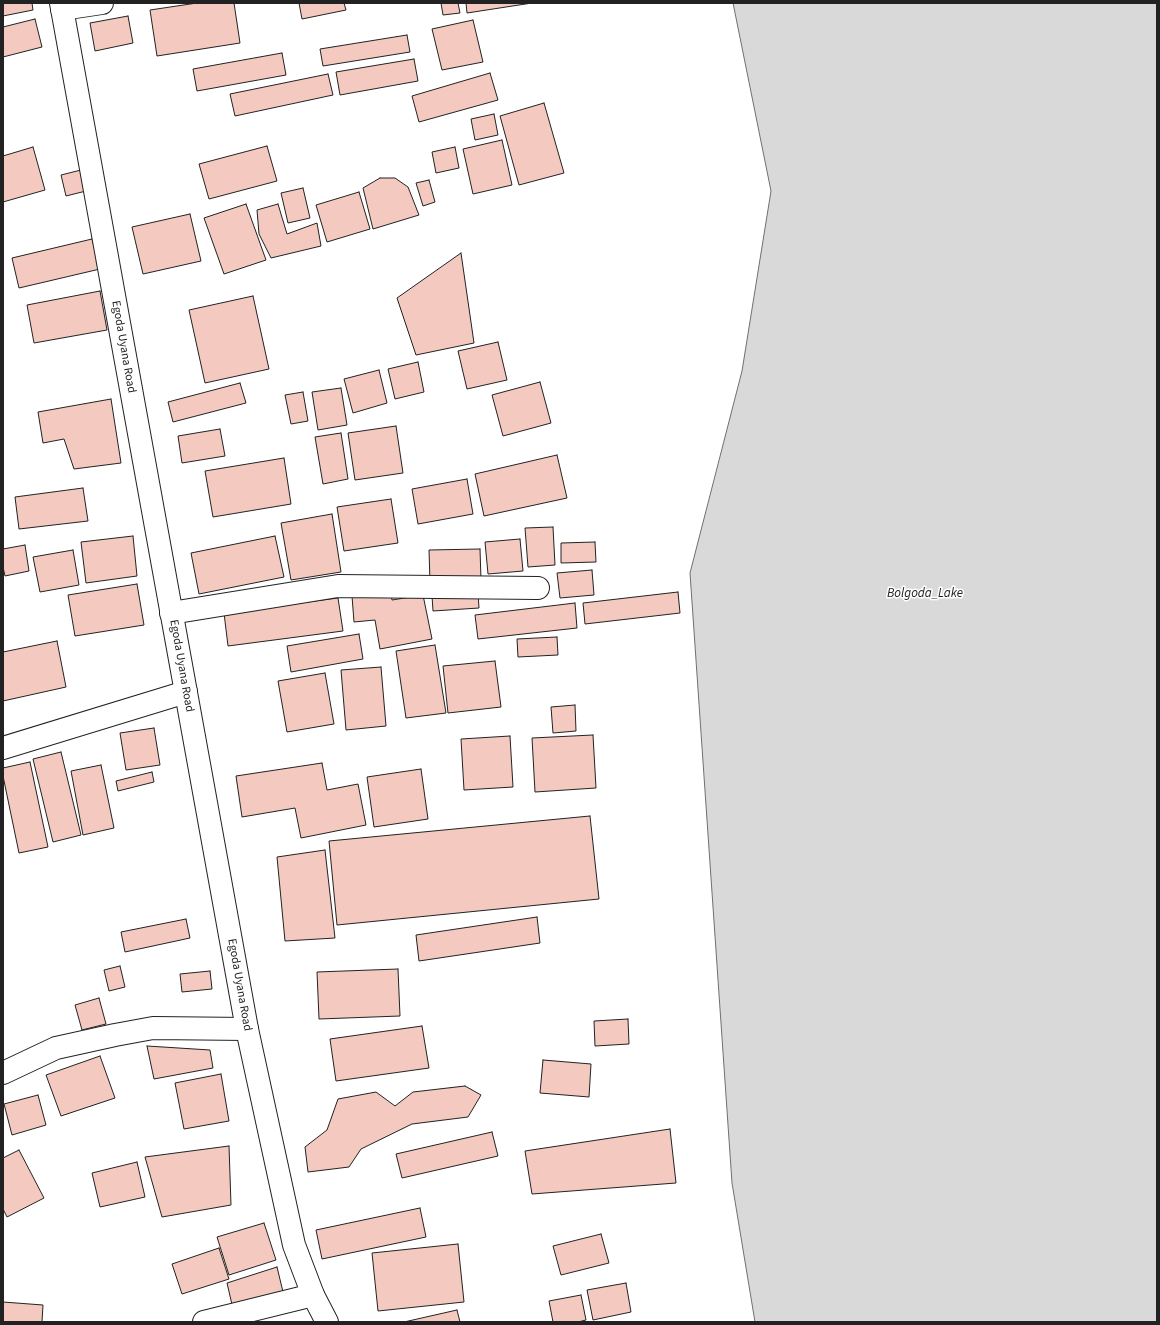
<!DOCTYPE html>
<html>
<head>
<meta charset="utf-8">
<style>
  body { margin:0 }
  #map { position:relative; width:1160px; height:1325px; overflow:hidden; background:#fff; font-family:"Source Sans 3",sans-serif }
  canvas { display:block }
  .frame { position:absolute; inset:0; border:4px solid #222; pointer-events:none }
</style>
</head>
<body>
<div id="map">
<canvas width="1160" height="1325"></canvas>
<div class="frame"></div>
</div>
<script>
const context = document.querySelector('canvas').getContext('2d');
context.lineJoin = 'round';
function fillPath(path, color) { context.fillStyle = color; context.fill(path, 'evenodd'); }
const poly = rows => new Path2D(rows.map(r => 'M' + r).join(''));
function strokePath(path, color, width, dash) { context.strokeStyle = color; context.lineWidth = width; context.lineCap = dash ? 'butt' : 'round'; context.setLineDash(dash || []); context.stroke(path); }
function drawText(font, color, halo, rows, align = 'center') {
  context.font = font + ' "Source Sans 3",sans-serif'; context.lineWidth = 3; context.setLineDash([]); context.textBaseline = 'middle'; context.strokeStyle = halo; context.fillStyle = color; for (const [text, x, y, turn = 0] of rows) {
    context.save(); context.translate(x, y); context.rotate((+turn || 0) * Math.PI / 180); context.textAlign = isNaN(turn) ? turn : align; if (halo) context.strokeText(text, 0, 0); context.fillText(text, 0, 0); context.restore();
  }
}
const water = poly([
  [733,3,1157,3,1157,1322,755,1322,732,1183,690,573,742,371,771,191,733,3]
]);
fillPath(water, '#d9d9d9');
strokePath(water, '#6f6f6f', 1);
const building = poly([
  [3,3,32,3,33,10,3,16,3,3],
  [197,3,234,3,240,43,157,56,150,10,197,3],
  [299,3,344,3,346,10,302,19,299,3],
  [441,3,458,3,460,13,443,15,441,3],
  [466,3,532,3,467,13,466,3],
  [128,16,133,43,95,51,90,23,128,16],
  [35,19,42,47,3,57,3,27,35,19],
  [473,20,483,62,442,70,432,29,473,20],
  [407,35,410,52,323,66,320,49,407,35],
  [282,53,286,75,197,91,193,69,282,53],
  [414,59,418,81,340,95,336,72,414,59],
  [490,73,498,100,419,122,412,96,490,73],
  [328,74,333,95,235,116,230,94,328,74],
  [544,103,564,173,519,185,500,116,544,103],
  [494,114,498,135,475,140,471,119,494,114],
  [502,140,512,185,473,194,463,149,502,140],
  [267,146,277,181,209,199,199,164,267,146],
  [33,147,45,190,3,202,3,156,33,147],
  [455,147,459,168,436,173,432,152,455,147],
  [81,170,86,191,66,196,61,175,81,170],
  [380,178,395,178,408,187,419,215,373,229,363,188,380,178],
  [429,180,435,202,423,206,416,183,429,180],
  [303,188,310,218,288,223,281,193,303,188],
  [359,192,370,229,327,242,316,205,359,192],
  [246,204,266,260,224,274,204,218,246,204],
  [278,204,287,234,317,223,321,246,271,258,259,234,257,210,278,204],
  [190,214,201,261,143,274,132,227,190,214],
  [92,239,100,269,19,288,12,258,92,239],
  [461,253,474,343,416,355,397,298,461,253],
  [100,291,107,330,34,343,27,305,100,291],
  [253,296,269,369,205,383,189,310,253,296],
  [498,342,507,380,467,389,458,351,498,342],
  [418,362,424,392,395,399,388,369,418,362],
  [379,370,387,403,353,413,344,379,379,370],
  [540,382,551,423,503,436,492,395,540,382],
  [240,383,246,403,173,422,168,402,240,383],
  [341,388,347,425,318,430,312,392,341,388],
  [303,392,308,421,291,424,285,395,303,392],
  [111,399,121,463,74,469,64,439,43,443,38,412,111,399],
  [396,426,403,473,355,480,348,433,396,426],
  [220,429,225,456,182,463,178,436,220,429],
  [341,433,348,479,323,484,315,437,341,433],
  [557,455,567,498,484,516,475,474,557,455],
  [284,458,291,504,213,517,205,471,284,458],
  [467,479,473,514,418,524,412,489,467,479],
  [83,488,88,521,19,529,15,497,83,488],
  [391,499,398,543,344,551,337,507,391,499],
  [332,514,341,572,291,580,281,523,332,514],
  [553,527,555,565,528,567,525,528,553,527],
  [133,536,137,576,86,583,81,542,133,536],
  [275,536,284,577,199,594,191,553,275,536],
  [520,539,523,571,488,574,485,542,520,539],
  [595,542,596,562,561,563,561,543,595,542],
  [25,545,29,571,5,576,3,567,3,549,25,545],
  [480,549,481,580,430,582,429,550,480,549],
  [73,550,79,585,40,592,33,557,73,550],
  [592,570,594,595,560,598,557,573,592,570],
  [137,584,144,625,75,636,68,595,137,584],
  [678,592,680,613,585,624,583,603,678,592],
  [391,593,392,600,423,595,432,639,380,649,375,620,354,622,352,596,391,593],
  [478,593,479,608,433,611,432,596,478,593],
  [338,598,343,631,228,646,224,613,338,598],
  [575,603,577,628,478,639,475,615,575,603],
  [359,634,363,659,291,672,287,646,359,634],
  [557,637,558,655,518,657,517,639,557,637],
  [57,641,66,687,3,701,3,652,57,641],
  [435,645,446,713,406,718,396,651,435,645],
  [495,661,501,707,448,713,443,666,495,661],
  [381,667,386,726,346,730,341,670,381,667],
  [325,673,334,724,287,732,278,681,325,673],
  [575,705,576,731,553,733,551,707,575,705],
  [154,728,160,765,126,770,120,733,154,728],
  [593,735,596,788,535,792,532,738,593,735],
  [510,736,513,787,464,790,461,739,510,736],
  [61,752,81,835,53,842,33,759,61,752],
  [30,762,48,847,19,853,3,776,3,768,30,762],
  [322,763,327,790,358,784,366,825,301,838,295,808,242,817,236,776,322,763],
  [101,765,114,828,83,835,71,771,101,765],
  [421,769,428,819,374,827,367,777,421,769],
  [152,772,154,782,118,791,116,781,152,772],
  [590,816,599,899,337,925,329,841,590,816],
  [325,850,335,938,285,941,277,857,325,850],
  [537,917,540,943,419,961,416,935,537,917],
  [186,919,190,938,125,952,121,932,186,919],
  [120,966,125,987,109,991,104,970,120,966],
  [398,969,400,1016,319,1019,317,972,398,969],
  [210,971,212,989,182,992,180,974,210,971],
  [99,998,106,1024,82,1030,75,1005,99,998],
  [628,1019,629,1044,595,1046,594,1021,628,1019],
  [422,1026,429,1068,336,1081,330,1039,422,1026],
  [147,1046,210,1050,213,1068,154,1079,147,1046],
  [100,1056,115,1098,61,1116,46,1075,100,1056],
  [543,1060,591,1064,589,1097,540,1093,543,1060],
  [221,1074,229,1121,184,1129,175,1083,221,1074],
  [465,1086,481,1095,468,1117,412,1124,361,1149,349,1167,308,1172,305,1147,327,1130,338,1099,376,1092,395,1106,413,1092,465,1086],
  [38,1095,46,1125,12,1135,4,1104,38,1095],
  [670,1129,676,1183,532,1194,525,1151,670,1129],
  [492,1132,498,1156,402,1178,396,1154,492,1132],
  [229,1146,231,1205,162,1217,145,1157,229,1146],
  [19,1150,44,1198,7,1217,3,1209,3,1158,19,1150],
  [137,1162,145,1197,100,1207,92,1173,137,1162],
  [420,1208,426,1237,322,1259,316,1230,420,1208],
  [264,1223,276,1260,229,1275,217,1237,264,1223],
  [601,1234,609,1263,561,1275,553,1246,601,1234],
  [458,1244,464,1302,378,1311,372,1253,458,1244],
  [219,1248,229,1279,182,1294,172,1264,219,1248],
  [277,1267,284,1296,233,1309,227,1283,277,1267],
  [626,1283,631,1312,593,1320,587,1290,626,1283],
  [581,1295,586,1320,578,1322,553,1322,549,1301,581,1295],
  [3,1302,43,1305,42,1322,3,1322,3,1302],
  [457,1310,460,1322,404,1322,457,1310]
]);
fillPath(building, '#f3c9c0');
strokePath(building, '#222', 1);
const minor = poly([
  [62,9,102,3],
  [171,613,338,586,538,588],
  [3,748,186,692],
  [3,1073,56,1048,115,1035,153,1028,247,1029],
  [204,1322,313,1295]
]);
const major = poly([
  [61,3,247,1029,294,1245,313,1295,327,1322]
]);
strokePath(minor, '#222', 24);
strokePath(major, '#222', 24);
strokePath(minor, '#fff', 22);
strokePath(major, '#fff', 22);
drawText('12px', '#222', '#fff', [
  ["Egoda Uyana Road",123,347,80],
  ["Egoda Uyana Road",181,666,80],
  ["Egoda Uyana Road",239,985,80]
]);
drawText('italic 13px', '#222', '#fff', [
  ["Bolgoda_Lake",925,594]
]);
</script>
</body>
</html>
